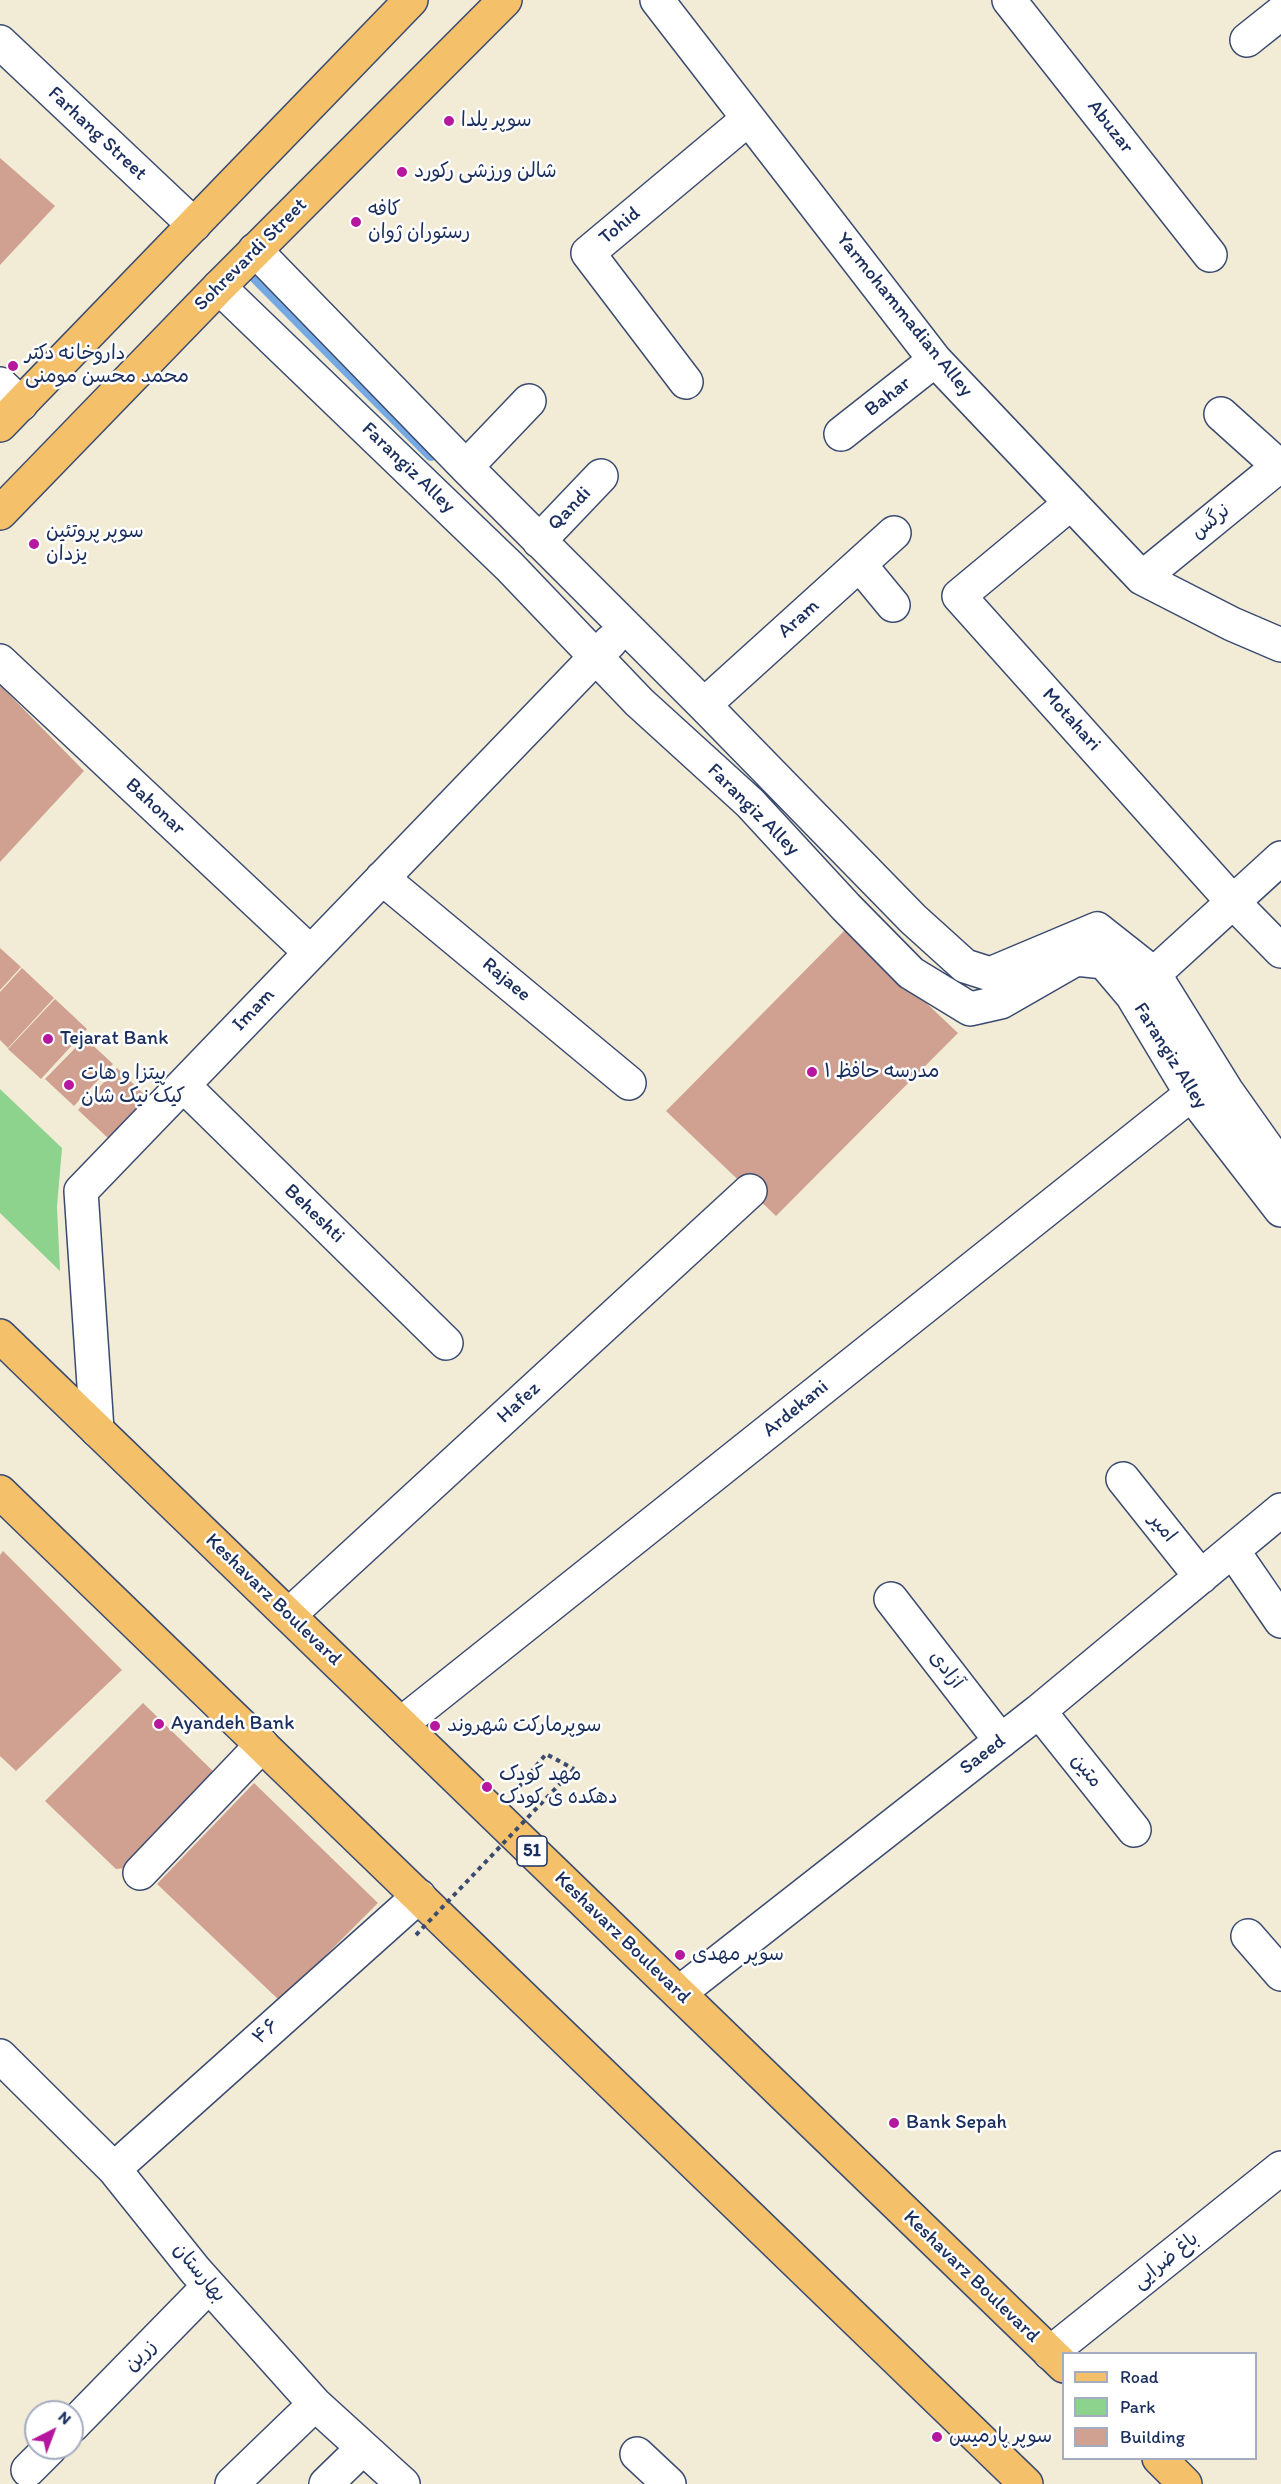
<!DOCTYPE html>
<html>
<head>
<meta charset="utf-8">
<style>
  body { margin:0 }
  #map { position:relative; width:1281px; height:2484px; overflow:hidden; background:#f2ecd7; font-family:Itim,sans-serif }
  canvas { display:block }
  .legend { position:absolute; left:1062px; top:2352px; width:195px; height:108px; box-sizing:border-box; background:#fff; border:2px solid #a4acbf; margin:0; padding:8px 10px; list-style:none; font-size:18px; color:#1b2f5e }
  .legend li { display:flex; align-items:center; gap:12px; height:30px }
  .legend b { width:30px; border:2px solid #a4acbf }
  .north { position:absolute; left:24px; top:2400px; width:60px; height:60px; box-sizing:border-box; background:#fff; border:2px solid #a4acbf; border-radius:50%; rotate:42deg; font-size:16px; font-weight:700; line-height:24px; text-align:center; color:#1b2f5e }
  .north::after { content:''; display:block; margin:auto; width:21px; height:27px; background:#b5179e; clip-path:polygon(50% 0,100% 100%,50% 72%,0 100%) }
</style>
</head>
<body>
<div id="map">
<canvas width="1281" height="2484"></canvas>
<ul class="legend">
<li><b style="height:8px;background:#f4c16a"></b>Road</li>
<li><b style="height:16px;background:#8dd38e"></b>Park</li>
<li><b style="height:16px;background:#d0a090"></b>Building</li>
</ul>
<div class="north">N</div>
</div>
<script>
const c = document.querySelector('canvas').getContext('2d');
c.lineJoin = 'round';
function fillPath(path, color) { c.fillStyle = color; c.fill(path, 'evenodd'); }
const toPath = rows => new Path2D(rows.map(r => 'M' + r).join(''));
function trace(path, color, width, dash) { c.strokeStyle = color; c.lineWidth = width; c.lineCap = dash ? 'butt' : 'round'; c.setLineDash(dash || []); c.stroke(path); }
function write(font, color, halo, rows, align = 'center') {
  c.font = font + ' Itim,"Playpen Sans Arabic",sans-serif'; c.lineWidth = 5; c.setLineDash([]); c.textBaseline = 'middle'; c.strokeStyle = halo; c.fillStyle = color; for (const [text, x, y, turn = 0] of rows) {
    c.save(); c.translate(x, y); c.rotate((+turn || 0) * Math.PI / 180); c.textAlign = isNaN(turn) ? turn : align; if (halo) c.strokeText(text, 0, 0); c.fillText(text, 0, 0); c.restore();
  }
}
const green = toPath([
  [0,1089,62,1148,57,1207,60,1271,0,1213]
]);
const stream = toPath([
  [248,270,431,455]
]);
const building = toPath([
  [0,158,55,206,0,265],
  [0,685,84,771,0,862],
  [847,928,958,1033,776,1216,666,1111],
  [0,948,21,967,0,990],
  [22,968,54,998,8,1048,0,1040,0,992],
  [55,999,87,1029,41,1079,8,1049],
  [85,1038,113,1064,74,1106,45,1079],
  [117,1068,149,1099,110,1140,78,1110],
  [3,1551,122,1670,16,1771,0,1756,0,1555],
  [143,1703,218,1776,126,1868,116,1869,45,1801],
  [254,1783,378,1903,280,2001,157,1884]
]);
const path = toPath([
  [519,1787,546,1754,574,1769]
]);
const minor = toPath([
  [657,0,935,360,1142,578,1232,624,1281,645],
  [1009,0,1210,255],
  [1247,40,1281,13],
  [0,42,194,225],
  [255,250,466,467,704,705,913,919,965,966,990,974,1097,929,1154,974,1226,1090,1281,1168],
  [219,287,510,567,639,702,750,803,846,907,911,973,970,1009,1001,1002,1076,959,1104,962,1132,995,1192,1095,1281,1210],
  [686,382,588,253,748,119],
  [0,384,21,404],
  [1221,414,1281,468],
  [841,434,935,360],
  [466,467,529,401],
  [1071,503,959,596,1232,901,1281,951],
  [539,541,601,476],
  [860,565,893,605],
  [1142,578,1279,466],
  [0,661,310,952],
  [704,705,894,533],
  [382,878,629,1083],
  [1154,974,1281,858],
  [183,1085,446,1343],
  [97,1430,81,1191,611,641],
  [1123,1479,1201,1577],
  [1233,1551,1281,1621],
  [891,1599,1001,1741],
  [289,1615,750,1191],
  [1039,1711,1134,1830],
  [401,1724,1209,1080],
  [140,1873,262,1745],
  [1248,1936,1281,1974],
  [679,1993,1039,1711,1281,1510],
  [0,2056,114,2169,195,2270,315,2404,403,2484],
  [114,2169,419,1896],
  [1050,2353,1281,2168],
  [72,2426,209,2286],
  [637,2454,669,2484],
  [28,2470,50,2448],
  [232,2484,315,2404],
  [326,2484,363,2448]
]);
const major = toPath([
  [0,425,411,0],
  [0,513,219,287,505,0],
  [0,1336,1064,2366],
  [0,1492,1026,2484],
  [1159,2458,1185,2484]
]);
const pathBridge = toPath([
  [416,1935,574,1769]
]);
const markers = [
  [449,121,6,"#b5179e"],
  [402,172,6,"#b5179e"],
  [356,222,6,"#b5179e"],
  [13,366,6,"#b5179e"],
  [34,544,6,"#b5179e"],
  [48,1039,6,"#b5179e"],
  [812,1072,6,"#b5179e"],
  [69,1085,6,"#b5179e"],
  [159,1724,6,"#b5179e"],
  [435,1726,6,"#b5179e"],
  [487,1787,6,"#b5179e"],
  [680,1955,6,"#b5179e"],
  [894,2123,6,"#b5179e"],
  [937,2437,6,"#b5179e"]
];
const shields = [
  [532,1851,30]
];
const shieldNames = [
  ["51",532,1851]
];
const poiNames = [
  ["سوپر یلدا",461,121],
  ["شالن ورزشی رکورد",414,172],
  ["کافه",368,210],
  ["رستوران ژوان",368,233],
  ["داروخانه دکتر",25,354],
  ["محمد محسن مومنی",25,377],
  ["سوپر پروتئین",46,532],
  ["یزدان",46,555],
  ["Tejarat Bank",60,1039],
  ["مدرسه حافظ ۱",824,1072],
  ["پیتزا و هات",81,1074],
  ["کیک نیک شان",81,1097],
  ["Ayandeh Bank",171,1724],
  ["سوپرمارکت شهروند",447,1726],
  ["مهد کودک",499,1775],
  ["دهکده ی کودک",499,1798],
  ["سوپر مهدی",692,1955],
  ["Bank Sepah",906,2123],
  ["سوپر پارمیس",949,2437]
];
const streetNames = [
  ["Abuzar",1110,127,52],
  ["Farhang Street",97,134,43],
  ["Tohid",620,226,-40],
  ["Sohrevardi Street",251,255,-45],
  ["Yarmohammadian Alley",904,315,51],
  ["Bahar",888,397,-38],
  ["Farangiz Alley",408,468,44],
  ["Qandi",570,509,-46],
  ["نرگس",1211,522,-39],
  ["Aram",799,619,-42],
  ["Motahari",1071,720,48],
  ["Bahonar",155,807,43],
  ["Farangiz Alley",753,810,45],
  ["Rajaee",506,980,40],
  ["Imam",254,1010,-46],
  ["Farangiz Alley",1170,1056,58],
  ["Beheshti",314,1214,44],
  ["Hafez",519,1403,-43],
  ["Ardekani",796,1409,-39],
  ["امیر",1162,1528,51],
  ["Keshavarz Boulevard",273,1600,44],
  ["آزادی",946,1670,52],
  ["Saeed",983,1755,-38],
  ["متین",1086,1771,51],
  ["Keshavarz Boulevard",622,1938,44],
  ["۴۶",266,2032,-42],
  ["باغ ضرایی",1166,2261,-39],
  ["بهارستان",199,2273,50],
  ["Keshavarz Boulevard",971,2277,44],
  ["زرین",141,2356,-45]
];
fillPath(green, '#8dd38e');
trace(stream, '#76a9e2', 12);
fillPath(building, '#d0a090');
trace(minor, '#3b4b70', 36);
trace(major, '#3b4b70', 36);
trace(path, '#3b4b70', 4, [4.5, 4.5]);
trace(minor, '#fff', 33);
trace(major, '#f4c16a', 33);
trace(pathBridge, '#3b4b70', 4, [4.5, 4.5]);
for (const [x, y, r, color] of markers) { const dot = new Path2D(); dot.arc(x, y, r, 0, 2 * Math.PI); c.fillStyle = color; c.fill(dot); trace(dot, '#fff', 2); }
for (const [x, y, w] of shields) { const box = new Path2D(); box.roundRect(x - w / 2, y - 15, w, 30, 4.5); c.fillStyle = '#fff'; c.fill(box); trace(box, '#1b2f5e', 1.5); }
write('bold 18px', '#1b2f5e', null, shieldNames);
write('20px', '#1b2f5e', '#fff', poiNames, 'left');
write('20px', '#1b2f5e', '#fff', streetNames);
</script>
</body>
</html>
